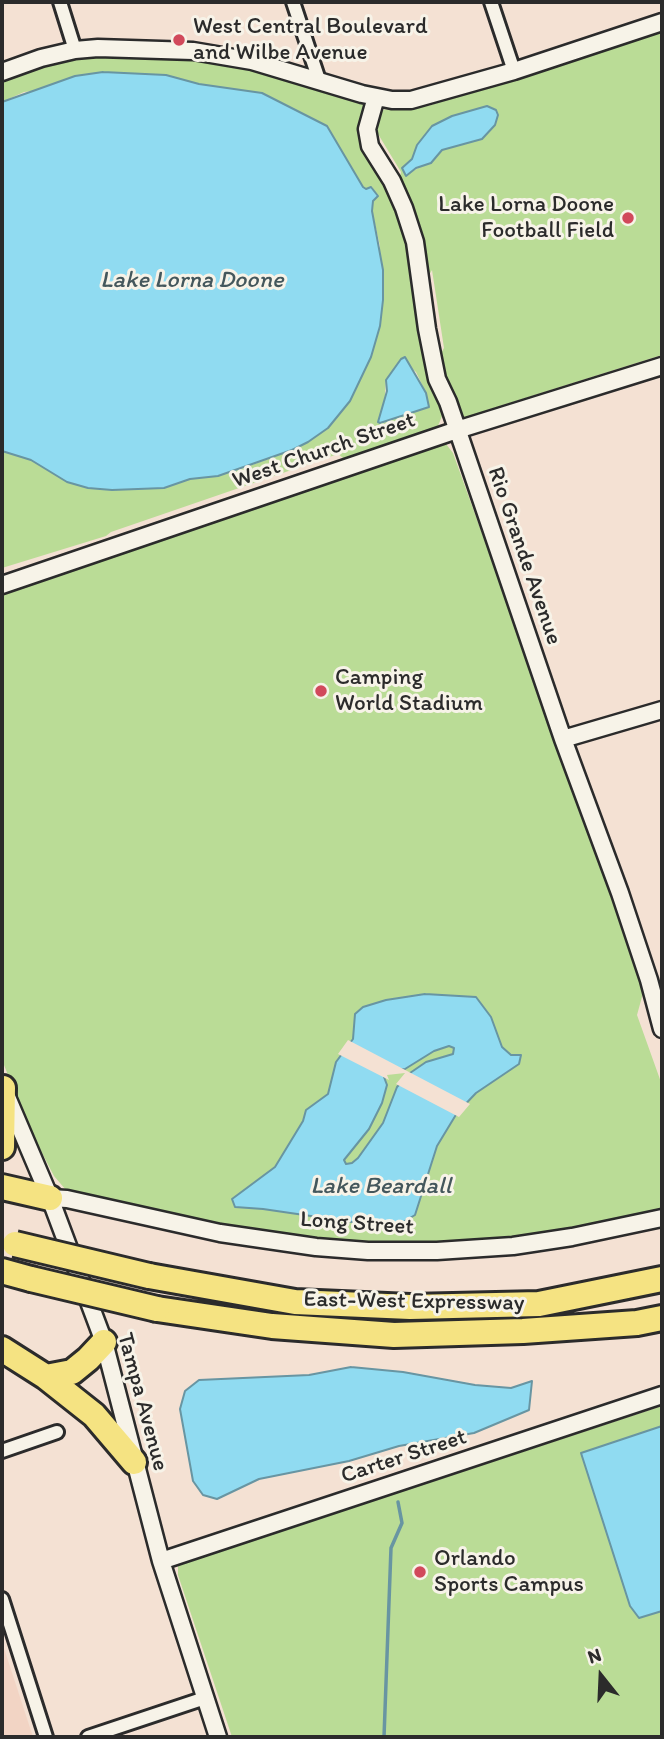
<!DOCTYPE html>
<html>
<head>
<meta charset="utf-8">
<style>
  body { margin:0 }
  #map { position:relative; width:664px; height:1739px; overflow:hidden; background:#f4e1d3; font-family:Itim,sans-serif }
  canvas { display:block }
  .frame { position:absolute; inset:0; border:4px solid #2b2b2b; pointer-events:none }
  .north { position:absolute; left:566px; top:1641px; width:70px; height:70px; -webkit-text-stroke:5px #f7f3e8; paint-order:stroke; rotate:342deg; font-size:19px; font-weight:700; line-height:28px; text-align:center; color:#2b2b2b }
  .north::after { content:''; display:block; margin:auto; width:24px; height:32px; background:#2b2b2b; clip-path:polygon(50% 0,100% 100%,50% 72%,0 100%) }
</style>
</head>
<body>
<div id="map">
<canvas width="664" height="1739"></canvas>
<div class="frame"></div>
<div class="north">N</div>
</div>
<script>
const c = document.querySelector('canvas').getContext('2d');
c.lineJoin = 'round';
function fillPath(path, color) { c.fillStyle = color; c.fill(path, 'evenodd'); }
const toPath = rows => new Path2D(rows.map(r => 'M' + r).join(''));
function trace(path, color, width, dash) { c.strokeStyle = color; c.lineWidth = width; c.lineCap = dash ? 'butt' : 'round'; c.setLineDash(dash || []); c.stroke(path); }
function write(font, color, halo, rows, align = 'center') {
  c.font = font + ' Itim,sans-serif'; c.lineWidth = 6; c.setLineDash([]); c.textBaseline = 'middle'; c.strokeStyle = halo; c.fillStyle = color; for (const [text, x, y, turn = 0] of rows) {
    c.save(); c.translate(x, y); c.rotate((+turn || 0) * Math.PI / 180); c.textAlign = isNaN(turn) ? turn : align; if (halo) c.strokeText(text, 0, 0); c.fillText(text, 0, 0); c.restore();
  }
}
const built = toPath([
  [2,1642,33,1737,2,1737]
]);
const green = toPath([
  [662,31,662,355,487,410,484,415,468,419,460,416,437,360,444,348,432,270,426,280,398,185,401,172,375,129,380,110,428,106],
  [487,106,463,144,442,150,436,158,406,175,402,168,412,159,417,145,432,126,452,116],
  [107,56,218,61,280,76,367,105,386,182,408,237,442,416,438,426,347,461,338,454,111,532,106,536,2,568,2,451,31,460,67,482,88,488,112,490,164,488,190,479,218,476,244,468,292,450,328,428,380,246,372,211,373,201,377,195,372,187,366,189,363,187,199,84,166,75,24,92,2,102,2,81,6,78,45,65,74,59],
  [401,359,416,372,426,393,429,407,383,423,386,380],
  [446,444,453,453,645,986,637,1015,662,1085,662,1210,569,1231,513,1238,385,1245,339,1242,253,1232,66,1190,54,1176,29,1128,2,1060,2,590],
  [662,1406,662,1737,232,1737,178,1575,178,1565]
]);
const water = toPath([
  [103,72,166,75,199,84,262,93,327,126,363,187,366,189,371,187,378,196,373,201,372,211,383,270,383,300,380,326,371,357,350,401,328,428,308,442,292,450,218,476,190,479,164,488,112,490,88,488,67,482,31,460,2,451,2,102,75,76,103,72],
  [487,106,496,110,498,115,495,125,482,139,442,150,431,163,416,168,406,176,402,168,412,159,417,145,432,126,452,116,487,106],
  [405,357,426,393,429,407,380,423,378,422,387,391,386,380,401,359,405,357],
  [425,994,476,997,491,1017,502,1047,511,1055,521,1055,519,1064,476,1093,457,1113,437,1146,415,1215,393,1228,263,1209,235,1207,232,1199,275,1167,303,1121,306,1110,328,1094,336,1062,353,1039,355,1014,363,1007,386,1000,425,994],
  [449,1046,454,1048,453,1054,426,1062,410,1073,397,1087,383,1123,358,1158,352,1163,346,1164,344,1160,369,1129,382,1103,387,1085,384,1077,387,1071,405,1069,434,1051,449,1046],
  [351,1367,403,1372,475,1385,511,1388,532,1381,529,1410,474,1433,399,1446,349,1461,259,1479,217,1499,203,1495,193,1481,180,1409,185,1391,199,1380,309,1375,351,1367],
  [662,1426,662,1611,639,1618,630,1606,581,1453,662,1426]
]);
const pier = toPath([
  [348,1040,470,1104,459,1117,396,1084,405,1073,387,1075,389,1080,338,1054]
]);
const stream = toPath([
  [384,1737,391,1548,402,1523,398,1502]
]);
const minor = toPath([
  [60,2,75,50],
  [293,2,319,80],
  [491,2,514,71],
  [2,1451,57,1432],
  [2,1599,46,1737],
  [88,1737,205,1698]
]);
const tertiary = toPath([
  [2,72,41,58,75,50,98,48,193,51,252,61,362,94,392,100,411,100,514,71,662,22],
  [376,97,367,129,370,146,392,181,404,208,415,242,427,329,437,379,448,402,563,739,620,893,649,980,662,1029],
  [2,585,457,430,662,366],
  [563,739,662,710],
  [7,1097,50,1198,104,1342,161,1561,218,1737],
  [50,1198,67,1199,220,1233,316,1247,368,1251,437,1251,513,1246,572,1237,662,1218],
  [161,1561,662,1395]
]);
const motorway = toPath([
  [2,1147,3,1088],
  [2,1187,50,1198],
  [2,1271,31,1279],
  [149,1276,295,1302,410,1307,539,1304,662,1279],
  [157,1309,272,1326,394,1335,523,1331,637,1323,662,1318],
  [2,1349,46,1377,94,1415,134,1462],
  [46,1377,72,1372,88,1359,104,1342]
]);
const motorwayBridge = toPath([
  [15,1244,149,1276],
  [31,1279,157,1309]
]);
const markers = [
  [179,40,7,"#d1495b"],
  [628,218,7,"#d1495b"],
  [321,691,7,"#d1495b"],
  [420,1572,7,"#d1495b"]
];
const poiNames = [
  ["West Central Boulevard",193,27],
  ["and Wilbe Avenue",193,53],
  ["Lake Lorna Doone",614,205,"right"],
  ["Football Field",614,231,"right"],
  ["Camping",335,678],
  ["World Stadium",335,704],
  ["Orlando",434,1559],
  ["Sports Campus",434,1585]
];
const streetNames = [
  ["West Church Street",324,451,-19],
  ["Rio Grande Avenue",524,556,71],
  ["Long Street",357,1224,4],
  ["East-West Expressway",414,1302,1],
  ["Tampa Avenue",142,1402,75],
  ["Carter Street",404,1457,-18]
];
const waterNames = [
  ["Lake Lorna Doone",192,281],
  ["Lake Beardall",381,1187]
];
fillPath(built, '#f2d4c4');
fillPath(green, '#badc96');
fillPath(water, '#90dbf1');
trace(water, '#6895a2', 2);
fillPath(pier, '#f4e1d3');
trace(stream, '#6895a2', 3.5);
trace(minor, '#2b2b2b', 18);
trace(tertiary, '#2b2b2b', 21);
trace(motorway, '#2b2b2b', 30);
trace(minor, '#f7f3e8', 12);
trace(tertiary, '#f7f3e8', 16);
trace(motorway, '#f5e382', 24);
trace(motorwayBridge, '#2b2b2b', 30, []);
trace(motorwayBridge, '#f5e382', 24);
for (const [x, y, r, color] of markers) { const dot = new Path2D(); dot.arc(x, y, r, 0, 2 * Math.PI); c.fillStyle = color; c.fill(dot); trace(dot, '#f7f3e8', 2.5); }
write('23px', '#2b2b2b', '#f7f3e8', poiNames, 'left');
write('23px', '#2b2b2b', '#f7f3e8', streetNames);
write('italic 24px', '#44575c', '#f7f3e8', waterNames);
</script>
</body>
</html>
